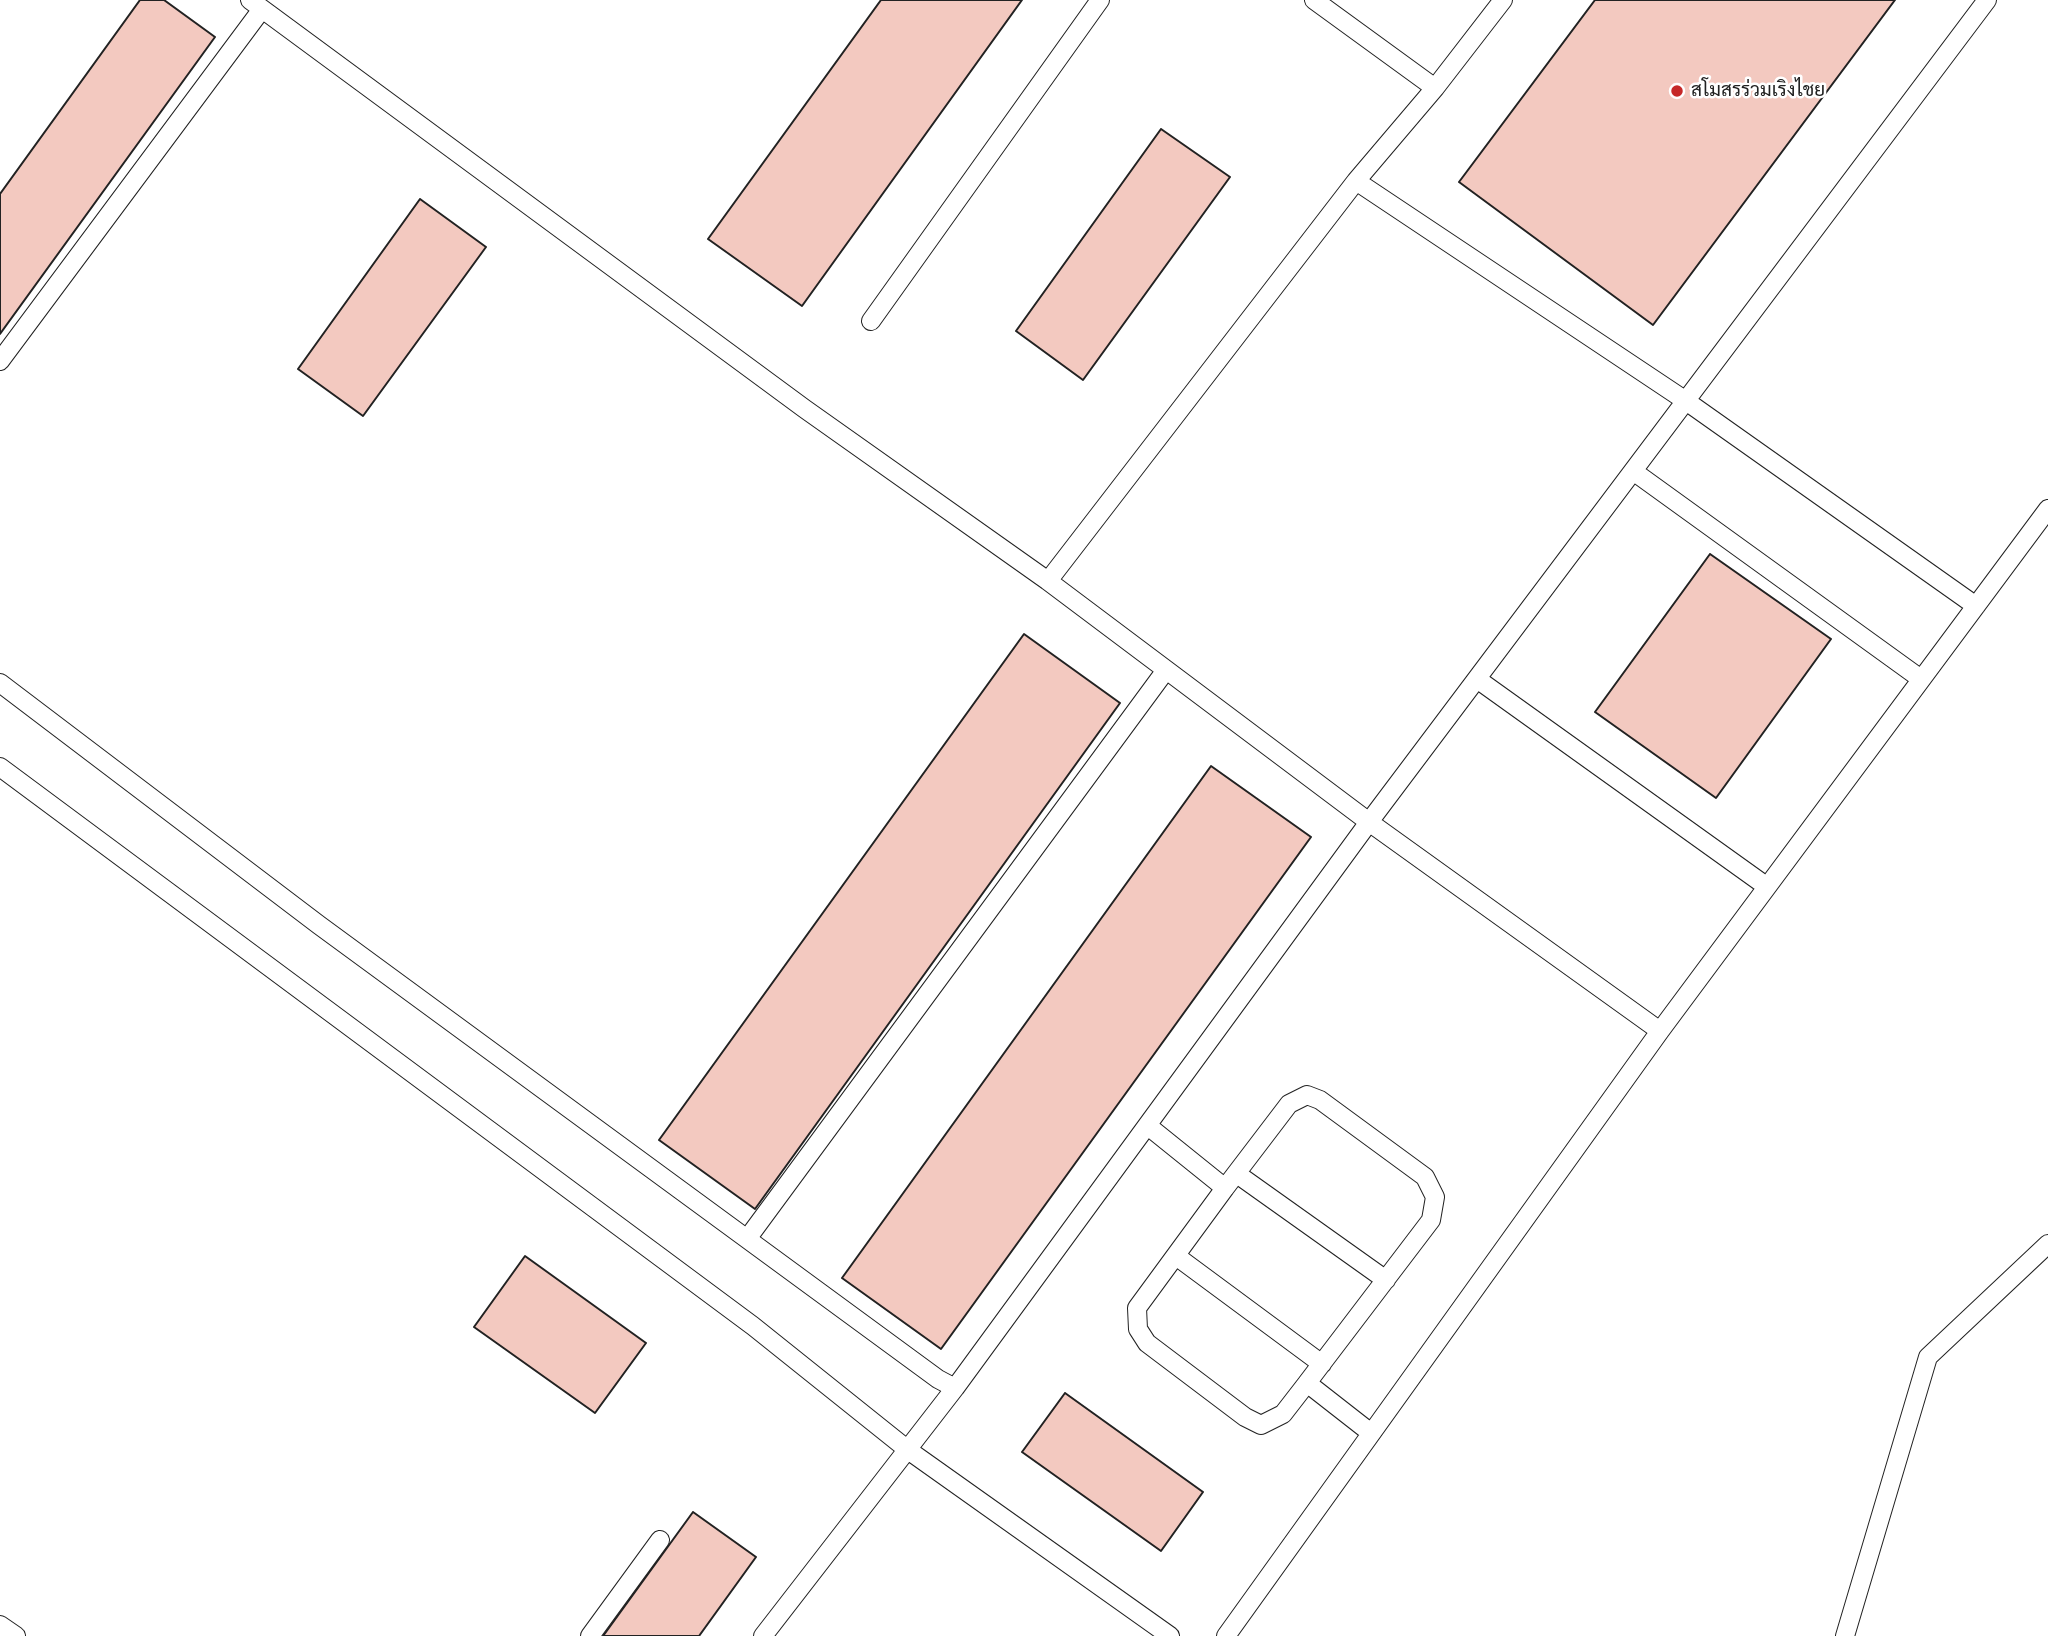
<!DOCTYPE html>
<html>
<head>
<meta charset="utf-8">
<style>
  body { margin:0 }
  canvas { display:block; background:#fff }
</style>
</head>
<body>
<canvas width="2048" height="1636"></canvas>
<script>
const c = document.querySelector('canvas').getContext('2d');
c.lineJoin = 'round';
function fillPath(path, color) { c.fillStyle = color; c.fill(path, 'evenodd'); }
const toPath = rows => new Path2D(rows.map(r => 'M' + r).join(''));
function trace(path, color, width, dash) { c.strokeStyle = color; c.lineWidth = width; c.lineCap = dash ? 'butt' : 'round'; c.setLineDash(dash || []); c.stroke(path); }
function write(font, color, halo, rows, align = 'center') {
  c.font = font + ' "Archivo Narrow",Sarabun,sans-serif'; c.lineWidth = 5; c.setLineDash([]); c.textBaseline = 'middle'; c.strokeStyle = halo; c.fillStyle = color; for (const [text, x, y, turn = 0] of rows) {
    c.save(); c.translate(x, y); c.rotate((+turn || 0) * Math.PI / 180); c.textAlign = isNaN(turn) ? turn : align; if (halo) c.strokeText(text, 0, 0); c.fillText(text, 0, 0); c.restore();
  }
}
const building = toPath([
  [140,0,164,0,215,37,0,334,0,194,140,0],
  [881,0,1022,0,802,306,708,239,881,0],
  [1595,0,1895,0,1653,325,1459,182,1595,0],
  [1161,129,1230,177,1083,380,1016,331,1161,129],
  [420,199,486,247,363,416,298,369,420,199],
  [1710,554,1831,639,1716,798,1595,712,1710,554],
  [1024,634,1120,703,755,1209,659,1140,1024,634],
  [1211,766,1311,837,941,1349,842,1278,1211,766],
  [525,1256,646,1343,595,1413,474,1327,525,1256],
  [1065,1393,1203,1492,1161,1551,1022,1452,1065,1393],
  [693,1512,756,1557,699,1636,603,1636,693,1512]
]);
const service = toPath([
  [250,0,805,409,1048,581,1369,822,1660,1031],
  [1314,0,1435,88],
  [1356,181,1686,401,1976,606],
  [871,321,1100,0],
  [0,361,262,9],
  [1633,471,1921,679],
  [1048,581,1356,181,1435,88,1503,0],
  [1477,679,1766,886],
  [0,683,319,925,938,1379,955,1388],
  [0,767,753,1326,908,1450,1170,1636],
  [1148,1126,1225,1188,1289,1104,1307,1095,1320,1100,1425,1177,1435,1197,1431,1220,1307,1383],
  [1237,1174,1386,1280],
  [1225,1188,1137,1308,1138,1329,1147,1343,1245,1417,1261,1425,1283,1414,1307,1383,1371,1433],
  [747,1239,1166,670],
  [1176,1256,1322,1364],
  [0,1625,16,1636],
  [590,1636,660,1540],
  [763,1636,955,1388,1369,822,1987,0],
  [1226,1636,1660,1031,2048,509],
  [1845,1636,1928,1357,2048,1244]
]);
const markers = [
  [1677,91,7,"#c62828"]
];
const poiNames = [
  ["สโมสรร่วมเริงไชย",1691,91]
];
fillPath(building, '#f3c9c0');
trace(building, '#222', 2);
trace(service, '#222', 20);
trace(service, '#fff', 18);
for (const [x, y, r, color] of markers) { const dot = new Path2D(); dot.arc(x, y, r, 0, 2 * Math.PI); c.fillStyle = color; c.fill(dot); trace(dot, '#fff', 2.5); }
write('19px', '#222', '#fff', poiNames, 'left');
</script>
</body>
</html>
